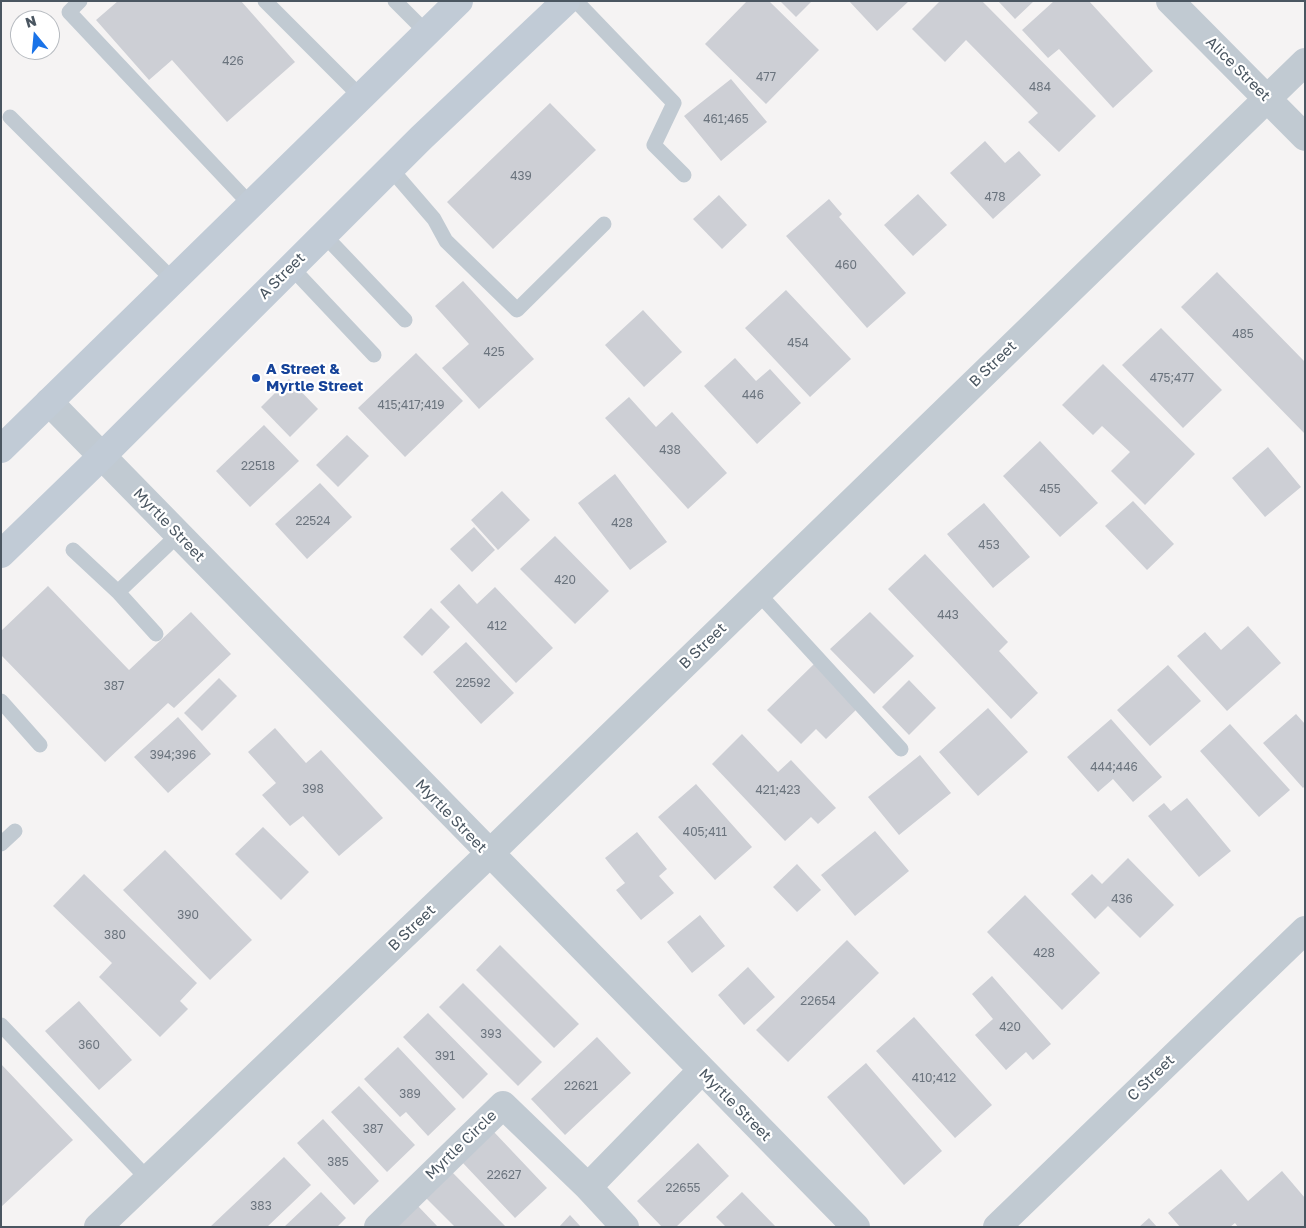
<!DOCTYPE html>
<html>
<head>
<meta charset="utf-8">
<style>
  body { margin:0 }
  #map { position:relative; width:1306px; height:1228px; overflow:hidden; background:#f5f3f3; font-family:"Golos Text",sans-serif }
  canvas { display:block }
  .frame { position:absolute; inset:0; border:2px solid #4a5661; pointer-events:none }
  .north { position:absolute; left:10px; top:10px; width:50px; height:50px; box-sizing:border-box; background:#fff; border:1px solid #b7bbc0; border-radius:50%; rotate:343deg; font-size:14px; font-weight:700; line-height:20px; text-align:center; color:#4a5661 }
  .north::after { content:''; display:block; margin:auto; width:18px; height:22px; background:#1a73e8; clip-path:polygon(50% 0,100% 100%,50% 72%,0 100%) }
</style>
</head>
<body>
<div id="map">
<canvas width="1306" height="1228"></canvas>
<div class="frame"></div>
<div class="north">N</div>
</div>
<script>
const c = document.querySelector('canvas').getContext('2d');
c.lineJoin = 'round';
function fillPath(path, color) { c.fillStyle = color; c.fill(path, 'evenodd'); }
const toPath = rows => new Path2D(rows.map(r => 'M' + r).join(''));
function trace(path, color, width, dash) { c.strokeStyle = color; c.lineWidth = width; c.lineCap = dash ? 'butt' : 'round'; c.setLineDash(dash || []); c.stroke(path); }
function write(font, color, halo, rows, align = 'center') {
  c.font = font + ' "Golos Text",sans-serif'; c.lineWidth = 4.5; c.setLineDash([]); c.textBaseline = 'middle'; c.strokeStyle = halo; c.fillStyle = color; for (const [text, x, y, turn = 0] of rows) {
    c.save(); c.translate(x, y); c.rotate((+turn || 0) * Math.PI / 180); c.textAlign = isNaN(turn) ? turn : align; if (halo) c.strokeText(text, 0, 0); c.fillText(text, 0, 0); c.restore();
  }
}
const building = toPath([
  [118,1,241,1,295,62,227,122,172,60,149,80,96,20],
  [747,1,769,1,819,50,766,104,705,44],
  [780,1,812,1,796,17],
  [849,1,909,1,877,31],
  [940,1,982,1,1096,116,1059,152,1028,122,1038,113,966,40,945,62,912,29],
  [998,1,1034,1,1015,19],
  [1054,1,1089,1,1153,71,1113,108,1059,49,1048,58,1022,30],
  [731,79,767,122,721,161,684,116],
  [550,103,596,150,493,249,447,202],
  [985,141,1005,163,1019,151,1041,175,993,219,950,173],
  [918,194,947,225,913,256,884,225],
  [719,195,747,225,722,249,693,219],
  [829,199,842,214,839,217,906,293,867,328,786,236],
  [1217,272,1305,362,1305,434,1181,307],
  [463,281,534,359,479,409,442,368,469,344,435,306],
  [786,290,851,359,810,397,745,328],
  [643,310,682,352,644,387,605,345],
  [1161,328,1222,390,1183,428,1122,365],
  [416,353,463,401,405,457,358,408],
  [735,358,756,381,770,369,801,403,757,444,704,386],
  [1103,364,1195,454,1145,505,1111,471,1130,452,1102,426,1093,435,1062,405],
  [289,379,318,409,290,437,261,407],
  [629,397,656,427,672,412,727,473,688,509,605,418],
  [264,425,299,461,250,507,216,471],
  [347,435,369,456,338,487,316,465],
  [1040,441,1098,503,1060,537,1003,476],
  [1268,447,1301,487,1265,517,1232,478],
  [615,474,667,542,630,570,578,503],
  [320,483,352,517,307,559,275,524],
  [502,491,530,520,498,550,471,520],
  [1133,501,1174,544,1147,570,1105,526],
  [984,503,1030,557,993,588,947,534],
  [474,527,495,550,472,572,450,549],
  [555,536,609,591,575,624,520,569],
  [925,554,1008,642,999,651,1038,693,1011,719,888,589],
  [459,584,477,604,495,587,553,648,516,683,440,602],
  [48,586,129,670,191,612,231,654,174,708,168,703,105,762,1,655,1,631],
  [431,608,450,627,422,656,403,637],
  [870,612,914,656,874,694,830,649],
  [1248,626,1281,663,1227,711,1177,656,1205,632,1221,650],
  [466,642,514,693,481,724,433,672],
  [814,664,858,708,826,739,816,729,801,744,767,710],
  [1168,665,1201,701,1150,746,1117,710],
  [219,678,237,696,202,731,184,713],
  [909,680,936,708,909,735,882,707],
  [988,708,1028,752,978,796,939,752],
  [1296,714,1305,724,1305,786,1303,788,1263,743],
  [178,717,211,754,168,793,134,757],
  [1111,719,1162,777,1133,802,1113,779,1098,792,1067,757],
  [1230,724,1290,790,1259,817,1200,751],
  [275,728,306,763,321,750,383,818,339,856,303,816,290,826,262,795,276,783,248,752],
  [742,734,778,772,791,760,836,808,818,824,811,817,785,841,712,764],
  [920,755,951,793,899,835,868,797],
  [696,784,752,847,715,880,658,817],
  [1187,798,1231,851,1199,877,1148,816,1164,803,1171,811],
  [263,827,309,872,281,900,235,854],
  [875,831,909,871,855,916,821,875],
  [637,832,667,869,659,876,674,893,641,920,616,890,625,883,605,858],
  [165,850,252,940,210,980,123,890],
  [1128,858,1174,905,1140,938,1108,906,1095,919,1071,894,1092,874,1102,884],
  [797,864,821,890,797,912,773,887],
  [84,874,197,983,180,1001,188,1009,160,1037,99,977,112,963,53,906],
  [1025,895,1100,973,1062,1010,987,932],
  [700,915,725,946,692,973,667,942],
  [847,940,879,973,788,1062,756,1030],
  [500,945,579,1024,554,1048,476,970],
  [748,967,775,997,744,1025,718,995],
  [992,976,1051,1044,1033,1060,1026,1052,1006,1070,975,1035,993,1019,972,994],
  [463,983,542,1062,518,1086,439,1007],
  [79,1001,132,1060,99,1090,45,1031],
  [428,1013,488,1074,463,1099,403,1037],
  [914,1017,992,1105,955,1138,876,1051],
  [597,1037,631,1073,565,1135,531,1099],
  [398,1047,456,1109,428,1136,406,1112,400,1117,364,1079],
  [866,1063,942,1151,904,1185,827,1097],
  [1,1064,73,1140,1,1207],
  [359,1086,415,1145,387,1172,331,1112],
  [323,1119,379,1181,354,1205,297,1143],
  [494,1132,547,1188,515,1218,462,1162],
  [698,1143,729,1176,676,1227,662,1227,637,1201],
  [284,1157,311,1185,267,1227,210,1227],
  [1221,1169,1248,1201,1282,1171,1305,1198,1305,1227,1238,1227,1235,1223,1230,1227,1180,1227,1168,1213],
  [452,1172,506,1227,455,1227,426,1198],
  [321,1192,346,1218,337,1227,284,1227],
  [742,1192,776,1227,726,1227,716,1217],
  [417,1205,438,1227,394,1227],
  [570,1215,581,1227,559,1227],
  [1149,1218,1157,1227,1139,1227]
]);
const service = toPath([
  [80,1,69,12,250,204],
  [265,1,360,96],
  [395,1,426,32],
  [576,1,674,103,654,145,684,175],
  [10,117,173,280],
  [390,168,434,219,446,241,517,310,604,224],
  [324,235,405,320],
  [291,267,374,355],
  [73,550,118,592,178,535],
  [118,592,156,634],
  [758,593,901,749],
  [1,701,40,745],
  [1,844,15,831],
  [1,1025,148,1179]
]);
const minor = toPath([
  [1170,1,1305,137],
  [49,402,856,1227],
  [588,1187,702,1070],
  [98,1227,489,854,1305,62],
  [378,1227,503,1105,588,1187,625,1227],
  [997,1227,1305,930]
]);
const secondary = toPath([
  [1,449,459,1],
  [1,554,102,456,421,138,566,1]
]);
const markers = [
  [256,378,5,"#1a4fb4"]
];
const numberNames = [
  ["426",233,61],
  ["477",766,77],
  ["484",1040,87],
  ["461;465",726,119],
  ["439",521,176],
  ["478",995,197],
  ["460",846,265],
  ["485",1243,334],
  ["454",798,343],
  ["425",494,352],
  ["475;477",1172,378],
  ["446",753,395],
  ["415;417;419",411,405],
  ["438",670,450],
  ["22518",258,466],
  ["455",1050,489],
  ["22524",313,521],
  ["428",622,523],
  ["453",989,545],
  ["420",565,580],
  ["443",948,615],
  ["412",497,626],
  ["22592",473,683],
  ["387",114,686],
  ["394;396",173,755],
  ["444;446",1114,767],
  ["398",313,789],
  ["421;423",778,790],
  ["405;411",705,832],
  ["436",1122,899],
  ["390",188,915],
  ["380",115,935],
  ["428",1044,953],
  ["22654",818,1001],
  ["420",1010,1027],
  ["393",491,1034],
  ["360",89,1045],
  ["391",445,1056],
  ["410;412",934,1078],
  ["22621",581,1086],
  ["389",410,1094],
  ["387",373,1129],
  ["385",338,1162],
  ["22627",504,1175],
  ["22655",683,1188],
  ["383",261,1206]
];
const streetNames = [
  ["Alice Street",1238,69,45],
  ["A Street",282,276,-45],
  ["B Street",993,364,-44],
  ["Myrtle Street",169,525,46],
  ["B Street",703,646,-44],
  ["Myrtle Street",451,816,46],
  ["B Street",412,928,-44],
  ["C Street",1151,1078,-44],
  ["Myrtle Street",735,1105,45],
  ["Myrtle Circle",461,1145,-44]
];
const transitNames = [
  ["A Street &",266,369],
  ["Myrtle Street",266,386]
];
fillPath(building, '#cdcfd5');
trace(service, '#c1cad2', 15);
trace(minor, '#c1cad2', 28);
trace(secondary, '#c1cbd6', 28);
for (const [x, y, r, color] of markers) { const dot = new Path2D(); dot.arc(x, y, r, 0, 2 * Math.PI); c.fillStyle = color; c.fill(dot); trace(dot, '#fff', 2); }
write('12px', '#6b747e', null, numberNames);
write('15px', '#4a5661', '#fff', streetNames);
write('bold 15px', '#164399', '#fff', transitNames, 'left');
</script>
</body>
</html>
